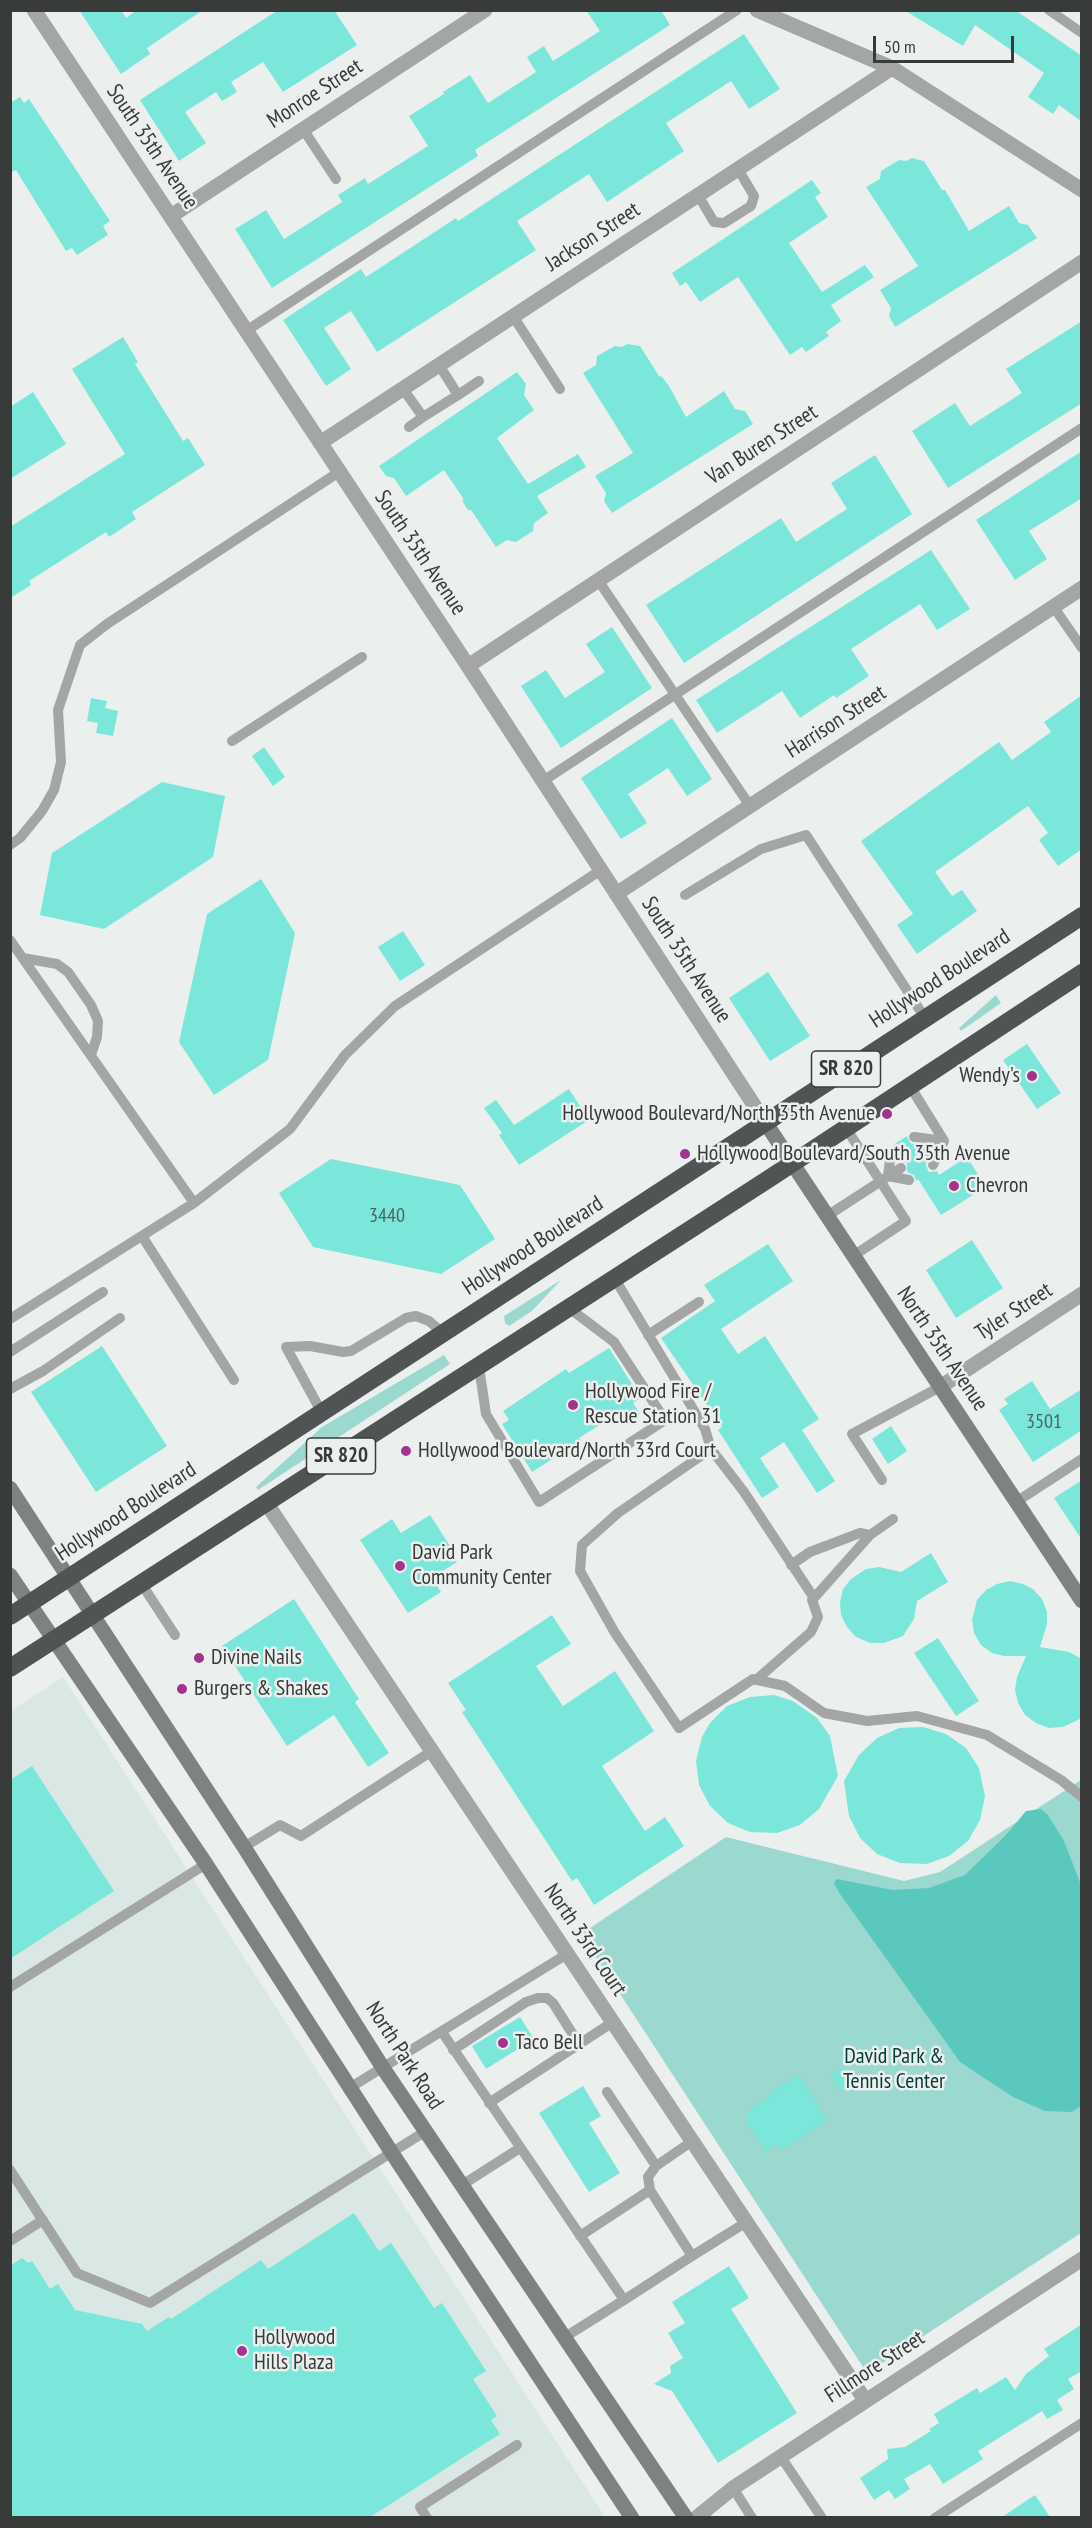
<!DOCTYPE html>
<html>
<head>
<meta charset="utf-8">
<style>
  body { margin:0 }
  #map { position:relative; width:1092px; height:2528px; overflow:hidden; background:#ebf0ef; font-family:"PT Sans Narrow",sans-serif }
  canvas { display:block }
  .frame { position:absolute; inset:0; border:12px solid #393b3b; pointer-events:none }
  .scale { position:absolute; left:873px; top:36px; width:141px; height:27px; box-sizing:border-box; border:3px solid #393b3b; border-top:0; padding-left:8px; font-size:18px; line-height:21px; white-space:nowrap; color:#393b3b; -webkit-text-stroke:4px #ebf0ef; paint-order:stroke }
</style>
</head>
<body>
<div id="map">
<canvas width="1092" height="2528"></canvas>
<div class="frame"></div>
<div class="scale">50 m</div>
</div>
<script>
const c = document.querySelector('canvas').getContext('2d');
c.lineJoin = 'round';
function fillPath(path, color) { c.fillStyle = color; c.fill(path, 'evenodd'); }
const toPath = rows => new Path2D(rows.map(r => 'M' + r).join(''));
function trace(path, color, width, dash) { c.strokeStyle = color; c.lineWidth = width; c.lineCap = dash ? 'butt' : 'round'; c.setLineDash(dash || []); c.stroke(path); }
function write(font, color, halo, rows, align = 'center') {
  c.font = font + ' "PT Sans Narrow",sans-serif'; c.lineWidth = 5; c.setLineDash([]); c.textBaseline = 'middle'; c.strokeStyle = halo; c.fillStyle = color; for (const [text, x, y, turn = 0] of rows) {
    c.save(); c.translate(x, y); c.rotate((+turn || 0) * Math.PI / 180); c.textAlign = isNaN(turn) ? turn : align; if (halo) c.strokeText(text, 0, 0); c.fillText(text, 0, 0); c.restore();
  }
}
const built = toPath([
  [63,1677,605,2517,11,2518,11,1711]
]);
const green = toPath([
  [996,995,1001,1003,961,1031,959,1028],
  [561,1280,532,1311,509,1326,505,1323,504,1316],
  [444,1355,450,1364,258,1490,256,1487,322,1427],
  [1081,1780,1081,2233,867,2373,581,1934,726,1837,904,1881,940,1872]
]);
const water = toPath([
  [1041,1809,1048,1815,1064,1841,1081,1885,1082,2105,1072,2112,1045,2111,1013,2097,960,2062,840,1894,834,1883,837,1879,893,1890,929,1888,965,1875,1006,1835,1026,1811]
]);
const building = toPath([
  [79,10,121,10,126,18,137,10,203,10,147,48,150,54,121,74],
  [278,10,334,10,357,45,283,92,263,62,231,82,237,92,222,101,216,92,185,112,206,143,179,161,140,100],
  [586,10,661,10,670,25,475,150,478,156,272,288,235,229,266,210,284,239,342,202,338,195,365,178,368,184,428,146,409,116,444,94,443,92,470,75,488,103,536,72,527,57,544,46,553,61,600,31],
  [904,10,1015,10,1082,56,1082,122,1059,105,1053,114,1028,97,1044,73,975,25,963,46],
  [744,34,780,89,749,109,731,81,666,123,684,151,607,202,589,174,517,221,536,250,377,352,351,311,324,328,351,369,326,386,283,320,361,269,366,277,456,218,458,221],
  [20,97,24,103,29,99,110,221,103,226,108,235,77,255,72,248,66,251,16,170,10,173,10,103],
  [912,158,924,161,942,190,945,190,969,231,1009,206,1019,223,1028,225,1037,238,895,327,889,316,891,308,880,290,918,266,866,187,880,179,881,171,899,160,906,161],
  [812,180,821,193,815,197,828,217,789,243,822,292,865,265,874,277,831,305,841,321,826,332,829,336,806,352,802,347,790,355,738,277,700,302,686,282,680,286,672,273],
  [1082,321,1082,403,948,488,912,431,955,403,970,426,1022,393,1006,369],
  [123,337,138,362,135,364,183,441,188,438,205,465,132,512,136,519,109,537,106,532,29,581,31,585,10,598,10,527,125,454,72,369],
  [627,344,640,346,659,376,662,377,669,386,686,417,724,391,735,409,745,411,753,424,612,513,604,501,606,493,595,476,633,453,583,373,596,365,597,356,615,346,622,347],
  [517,372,526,384,524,395,534,410,497,438,528,484,578,454,586,467,537,496,548,513,534,523,533,531,516,542,507,540,496,547,471,510,468,510,463,502,463,498,444,470,406,496,394,478,386,476,379,466],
  [33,392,66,444,10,479,10,407],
  [1082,451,1082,498,1029,531,1047,559,1015,580,976,520],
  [875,455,912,514,684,663,646,605,781,518,796,542,847,509,831,483],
  [931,550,970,609,937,630,920,604,851,649,869,676,836,698,834,695,800,718,782,691,717,733,696,700],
  [612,627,652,688,561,748,521,686,546,670,565,698,605,672,586,644],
  [1082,695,1082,849,1058,866,1039,840,1048,833,1028,806,935,872,952,896,962,890,977,911,917,954,897,925,913,914,861,841,999,742,1012,760,1051,732,1044,722],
  [91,698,107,701,105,708,118,711,113,736,96,733,98,723,87,721],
  [672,718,712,779,687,796,668,768,628,794,647,823,621,839,581,778],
  [264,747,285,777,273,786,252,756],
  [162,782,225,796,213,857,104,929,40,915,52,853],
  [261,879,295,933,268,1060,214,1095,179,1042,207,914],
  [403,931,425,965,400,981,378,947],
  [768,972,810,1036,770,1061,729,998],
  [1027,1044,1061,1093,1037,1109,1003,1060],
  [569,1089,589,1120,519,1165,499,1135,502,1133,484,1108,496,1100,514,1125],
  [907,1136,910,1143,920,1146,917,1150,917,1156,921,1160,927,1160,926,1166,929,1172,937,1171,939,1175,967,1157,986,1187,941,1215,918,1179,916,1181,914,1175,907,1172,907,1163,897,1161,898,1150,893,1145],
  [331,1159,460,1185,495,1239,441,1274,313,1247,279,1193],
  [972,1240,1003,1288,956,1318,926,1270],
  [768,1244,793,1281,721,1329,738,1354,765,1336,819,1419,802,1430,835,1481,817,1493,784,1442,760,1458,779,1487,762,1498,718,1430,722,1427,661,1338,715,1301,704,1285],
  [102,1346,167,1446,96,1492,31,1392],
  [609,1348,641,1398,633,1403,640,1414,625,1424,618,1413,579,1438,581,1441,532,1472,502,1424,509,1420,503,1411,566,1369,569,1373],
  [1032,1381,1050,1409,1082,1389,1082,1430,1033,1462,999,1410,1008,1404,1004,1399],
  [891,1426,907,1451,888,1464,872,1439],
  [1082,1480,1082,1540,1054,1498],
  [430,1515,452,1549,449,1551,457,1562,432,1578,441,1592,408,1613,360,1540,392,1519,401,1533],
  [931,1553,948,1582,917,1601,914,1619,903,1636,884,1643,870,1643,856,1637,847,1627,841,1615,840,1602,843,1589,851,1579,866,1569,879,1567,901,1572],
  [1010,1581,1023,1584,1033,1589,1042,1599,1047,1612,1047,1624,1040,1647,1069,1652,1082,1659,1082,1718,1063,1727,1049,1728,1036,1723,1025,1715,1018,1703,1015,1690,1017,1677,1026,1656,1004,1656,992,1653,981,1645,974,1633,972,1620,977,1600,986,1590,997,1584],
  [294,1599,359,1699,355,1702,389,1753,368,1767,334,1715,287,1746,222,1646],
  [552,1615,571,1644,536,1666,563,1706,615,1671,654,1731,602,1766,645,1831,665,1817,684,1846,594,1905,577,1878,572,1881,462,1712,466,1710,448,1683],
  [938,1638,979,1701,956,1716,914,1653],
  [774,1695,793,1701,817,1718,830,1736,838,1776,819,1809,800,1825,777,1833,750,1832,728,1823,710,1806,699,1785,696,1761,702,1737,710,1723,727,1706,750,1697],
  [923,1727,946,1734,966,1748,979,1768,985,1796,980,1820,968,1841,949,1856,927,1864,900,1863,877,1854,860,1838,849,1816,844,1781,859,1755,877,1738,899,1728],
  [32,1766,114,1891,10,1959,10,1780],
  [520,2017,534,2039,486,2069,472,2046],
  [844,2067,853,2081,840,2090,831,2076],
  [799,2075,827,2120,783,2150,776,2144,765,2151,747,2122,747,2113,752,2107,771,2096,771,2092],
  [583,2086,601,2116,589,2123,620,2173,589,2192,539,2113],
  [354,2213,379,2251,391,2243,434,2308,442,2303,486,2371,473,2379,497,2416,491,2420,500,2434,370,2517,10,2517,10,2266,22,2258,28,2263,32,2261,50,2289,58,2284,75,2310,142,2324,147,2331,169,2317,171,2319,261,2260,268,2269],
  [729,2266,749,2298,731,2309,797,2413,718,2463,672,2391,654,2384,671,2373,670,2366,683,2358,668,2333,685,2323,672,2302],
  [1082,2324,1082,2371,1068,2379,1074,2389,1057,2400,1063,2410,1047,2419,1042,2411,978,2451,983,2459,943,2484,930,2464,904,2479,910,2489,895,2499,889,2490,874,2500,860,2478,888,2459,887,2449,905,2447,931,2431,929,2429,939,2423,934,2414,977,2388,980,2393,1006,2377,1015,2390,1026,2374,1049,2356,1044,2349],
  [1035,2495,1050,2517,1002,2517]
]);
const lane = toPath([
  [1049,10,1082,33],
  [303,129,336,179],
  [698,195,714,222,724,223,751,206,754,196,738,169],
  [513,316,560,389],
  [246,331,737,10],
  [403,389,423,417,458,395,439,365],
  [458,395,479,381],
  [409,427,423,417],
  [598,580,750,806],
  [1053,606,1082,648],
  [232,741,362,657],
  [543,781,1082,428],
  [10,845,20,838,42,811,54,790,61,762,58,710,80,645,107,624,339,472],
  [685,895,761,849,806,835,925,1018],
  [10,940,194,1203],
  [23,958,57,964,68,972,91,1005,98,1021,97,1037,91,1055],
  [910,1086,944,1141,924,1153],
  [846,1128,906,1221,853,1256],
  [914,1137,944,1141,933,1165],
  [891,1152,888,1176,909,1180],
  [827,1216,901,1168],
  [142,1236,234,1380],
  [615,1279,705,1429,711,1449,618,1513,582,1545,580,1571,615,1633,679,1728,753,1679,785,1686,824,1713,867,1721,917,1716,987,1735,1061,1780,1082,1797],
  [10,1319,194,1203,290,1129,345,1055,395,1006,601,870],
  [648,1335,699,1302],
  [10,1352,103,1292],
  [479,1367,486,1414,539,1502,665,1420,614,1342,569,1308],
  [10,1389,43,1371,120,1318],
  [322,1413,286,1347,310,1346,343,1352,351,1351,406,1318,416,1316,429,1321,443,1333],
  [711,1449,744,1492,814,1598,812,1600,818,1617,811,1632,756,1680],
  [882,1480,852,1434,940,1387],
  [1016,1502,1082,1459],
  [791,1565,810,1552,860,1533,870,1535],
  [141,1583,175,1635],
  [814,1598,870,1535,893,1519],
  [244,1847,280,1825,301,1836,432,1751],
  [10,1987,206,1864],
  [442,2032,624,2300,692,2256,650,2190,648,2177,656,2166,691,2142],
  [453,2050,526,2002,538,1998,547,1998,553,2003,579,2044],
  [351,2087,567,1954],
  [607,2092,656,2166],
  [489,2103,613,2022],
  [10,2170,77,2273,150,2303,426,2131],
  [462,2185,520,2148],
  [580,2236,650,2190],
  [10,2241,43,2220],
  [692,2256,745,2223],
  [565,2337,624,2300],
  [781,2457,822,2518],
  [733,2488,752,2518],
  [427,2518,420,2507,517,2445],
  [935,2518,1082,2423]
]);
const street = toPath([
  [34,10,468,666,765,1122],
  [757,10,892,68,1082,190],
  [171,216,485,10],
  [320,443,892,68],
  [468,666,1082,262],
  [616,894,1082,588],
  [940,1387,1082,1294],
  [267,1504,865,2400],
  [696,2518,733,2488,1082,2259]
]);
const secondary = toPath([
  [765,1122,1082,1601],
  [10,1488,244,1847,383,2068,686,2518],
  [10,1575,206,1864,392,2153,632,2518]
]);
const highway = toPath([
  [10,1616,1082,916],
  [10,1668,767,1180,1082,973]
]);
const markers = [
  [1032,1076,6,"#a3338f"],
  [887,1114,6,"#a3338f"],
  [685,1154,6,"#a3338f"],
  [954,1186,6,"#a3338f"],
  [573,1405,6,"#a3338f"],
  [406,1451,6,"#a3338f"],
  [400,1566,6,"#a3338f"],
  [199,1658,6,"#a3338f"],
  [182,1689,6,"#a3338f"],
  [503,2043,6,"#a3338f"],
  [242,2351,6,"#a3338f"]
];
const numberNames = [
  ["3440",387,1216],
  ["3501",1044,1422]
];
const shields = [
  [846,1069,69],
  [341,1456,69]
];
const shieldNames = [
  ["SR 820",846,1069],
  ["SR 820",341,1456]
];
const streetNames = [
  ["Monroe Street",315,94,-33],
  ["South 35th Avenue",152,147,56],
  ["Jackson Street",593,237,-33],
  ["Van Buren Street",762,445,-33],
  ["South 35th Avenue",420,553,56],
  ["Harrison Street",836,722,-33],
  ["South 35th Avenue",686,960,57],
  ["Hollywood Boulevard",940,979,-33],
  ["Hollywood Boulevard",533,1246,-33],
  ["Tyler Street",1014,1312,-33],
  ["North 35th Avenue",942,1349,56],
  ["Hollywood Boulevard",126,1512,-33],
  ["North 33rd Court",585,1940,56],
  ["North Park Road",404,2056,57],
  ["Fillmore Street",875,2367,-33]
];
const poiNames = [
  ["Wendy's",1020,1076,"right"],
  ["Hollywood Boulevard/North 35th Avenue",875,1114,"right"],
  ["Hollywood Boulevard/South 35th Avenue",697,1154],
  ["Chevron",966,1186],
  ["Hollywood Fire /",585,1392],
  ["Rescue Station 31",585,1417],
  ["Hollywood Boulevard/North 33rd Court",418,1451],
  ["David Park",412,1553],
  ["Community Center",412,1578],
  ["Divine Nails",211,1658],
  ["Burgers & Shakes",194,1689],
  ["Taco Bell",515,2043],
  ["Hollywood",254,2338],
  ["Hills Plaza",254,2363]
];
const parkNames = [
  ["David Park &",894,2057],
  ["Tennis Center",894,2082]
];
fillPath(built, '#d9e7e5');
fillPath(green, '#9bd8d0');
fillPath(water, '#5ac8bc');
fillPath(building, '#7ae7da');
trace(lane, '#a3a6a5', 10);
trace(street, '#a3a6a5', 15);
trace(secondary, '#7f8282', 15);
trace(highway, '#505454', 18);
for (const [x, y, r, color] of markers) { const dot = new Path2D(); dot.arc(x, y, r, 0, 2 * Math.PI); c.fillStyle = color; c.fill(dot); trace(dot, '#ebf0ef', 2); }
write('20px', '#496663', null, numberNames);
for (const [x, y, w] of shields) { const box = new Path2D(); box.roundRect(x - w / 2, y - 18, w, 36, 4.5); c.fillStyle = '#ebf0ef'; c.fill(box); trace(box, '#393b3b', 1.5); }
write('bold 21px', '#393b3b', null, shieldNames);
write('22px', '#393b3b', '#ebf0ef', streetNames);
write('22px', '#393b3b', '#ebf0ef', poiNames, 'left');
write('22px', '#053b36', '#ebf0ef', parkNames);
</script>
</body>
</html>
